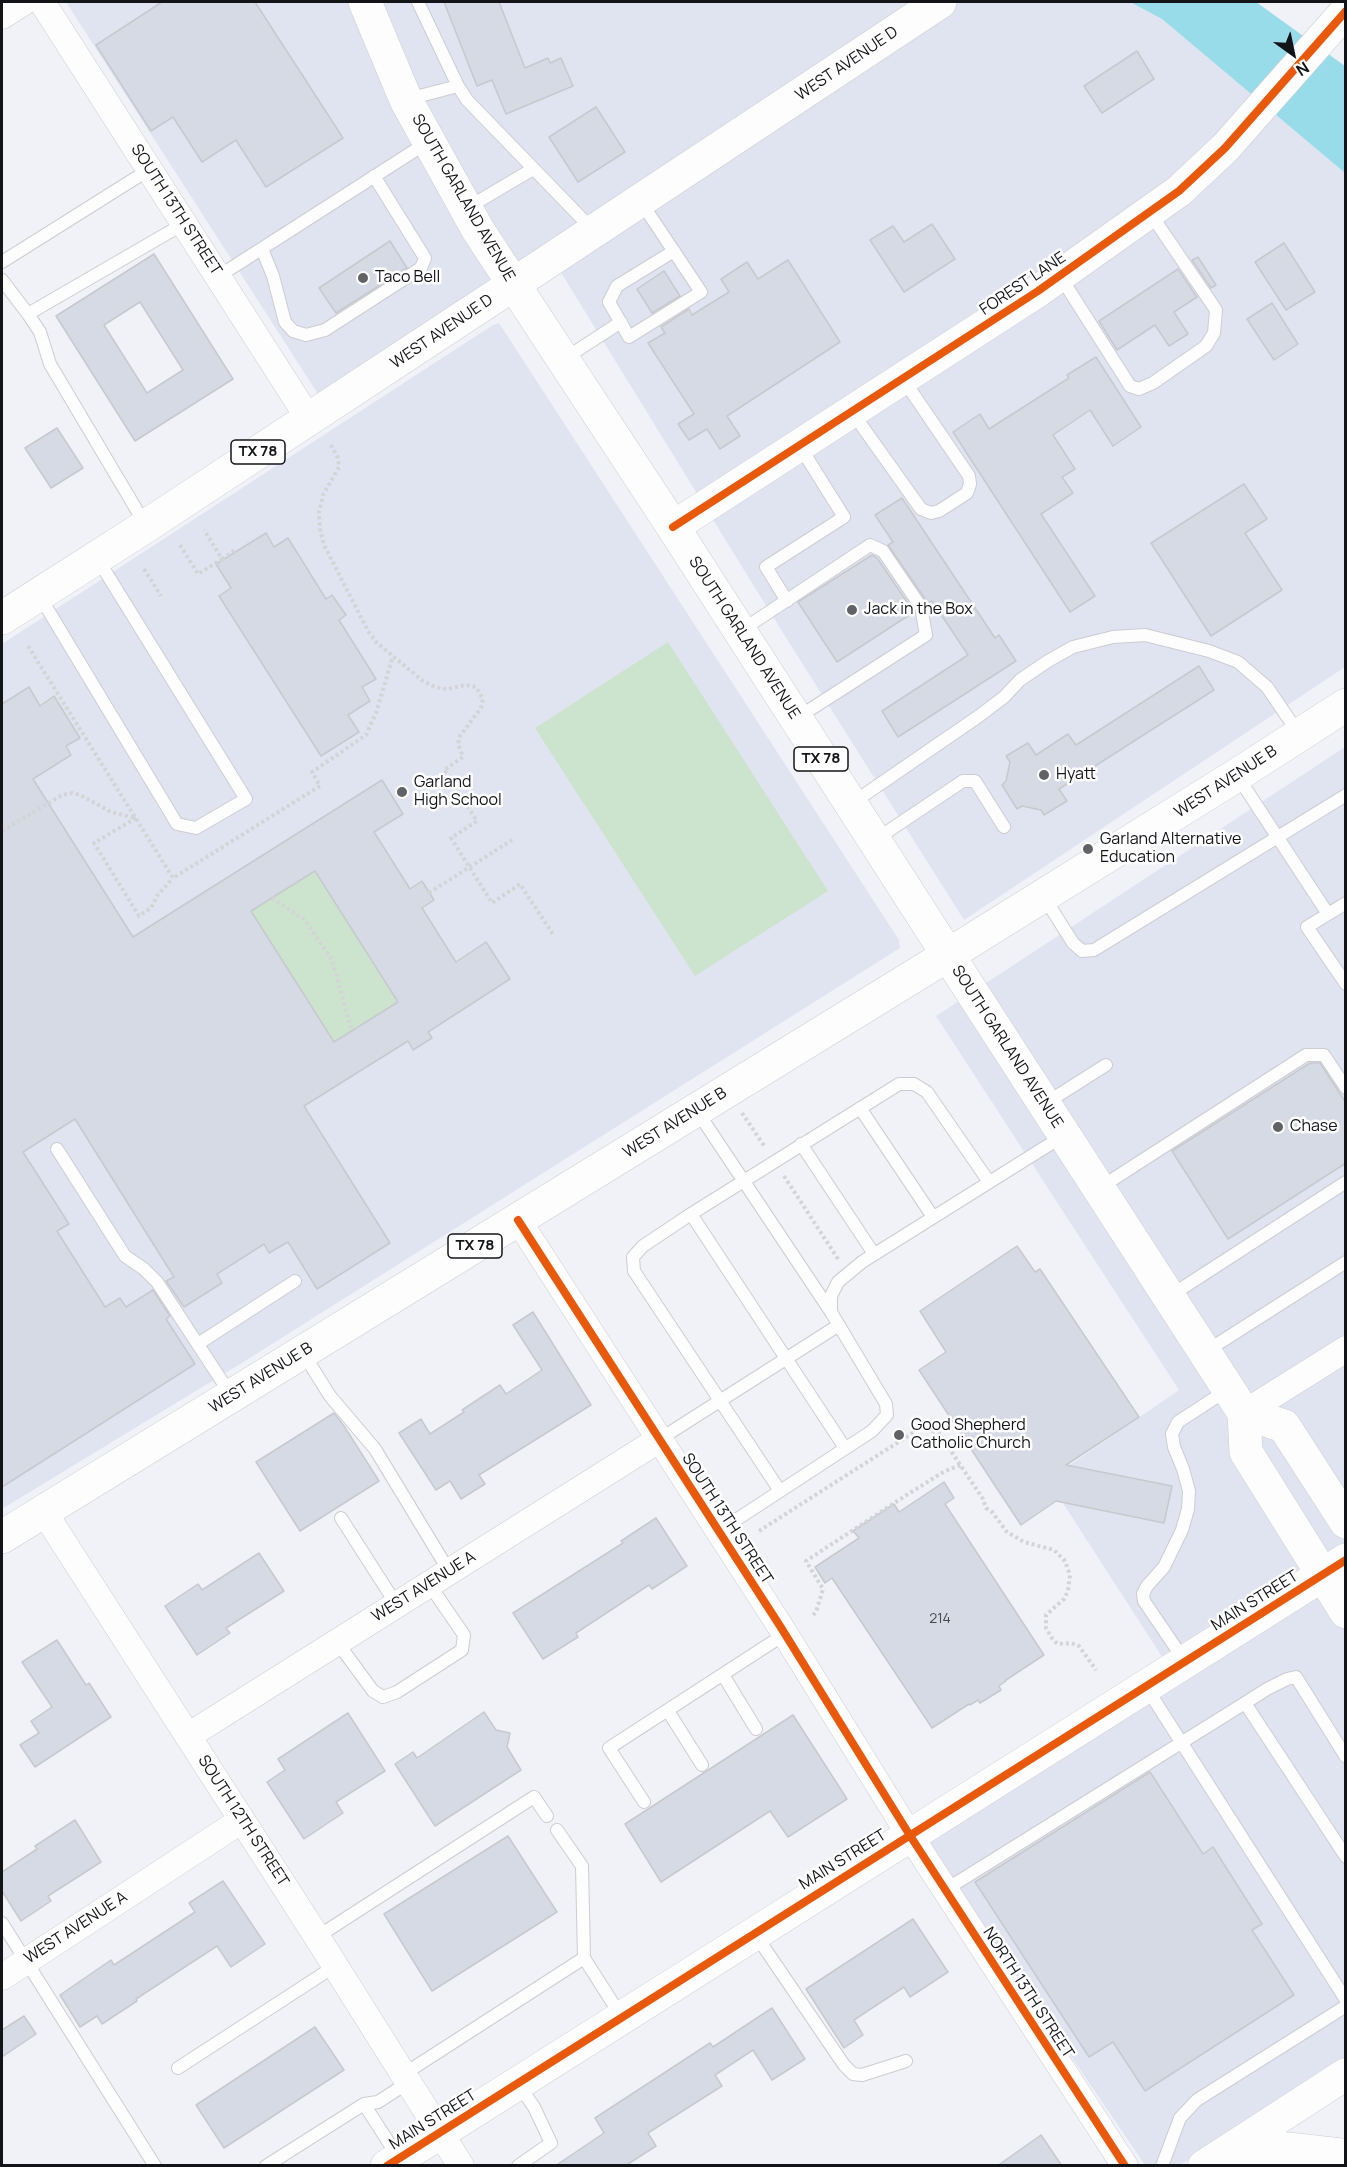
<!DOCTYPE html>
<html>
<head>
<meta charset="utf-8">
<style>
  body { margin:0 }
  #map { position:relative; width:1347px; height:2167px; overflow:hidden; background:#f0f2f8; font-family:Manrope,sans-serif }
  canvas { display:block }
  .frame { position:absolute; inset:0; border:3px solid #131418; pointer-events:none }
  .north { position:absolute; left:1263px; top:24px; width:60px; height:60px; -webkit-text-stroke:4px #fefefe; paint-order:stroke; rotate:147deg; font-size:16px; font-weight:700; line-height:24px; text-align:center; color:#131418 }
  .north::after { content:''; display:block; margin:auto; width:21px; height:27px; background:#131418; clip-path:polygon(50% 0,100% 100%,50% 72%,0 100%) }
</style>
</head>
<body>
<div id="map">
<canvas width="1347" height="2167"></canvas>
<div class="frame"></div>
<div class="north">N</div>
</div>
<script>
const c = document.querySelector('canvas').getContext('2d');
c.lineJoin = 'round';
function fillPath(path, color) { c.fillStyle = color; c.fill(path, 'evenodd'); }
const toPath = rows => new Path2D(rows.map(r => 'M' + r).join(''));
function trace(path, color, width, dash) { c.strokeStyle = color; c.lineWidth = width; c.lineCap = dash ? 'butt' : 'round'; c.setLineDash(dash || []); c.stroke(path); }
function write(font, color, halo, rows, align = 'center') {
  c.font = font + ' Manrope,sans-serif'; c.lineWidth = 5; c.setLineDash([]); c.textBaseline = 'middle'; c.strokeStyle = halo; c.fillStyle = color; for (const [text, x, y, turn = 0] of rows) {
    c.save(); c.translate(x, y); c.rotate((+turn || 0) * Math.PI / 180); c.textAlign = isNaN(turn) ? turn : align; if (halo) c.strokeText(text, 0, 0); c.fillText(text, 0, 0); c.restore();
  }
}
const built = toPath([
  [66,2,1130,2,1162,19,1345,173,1345,667,964,920,773,617,544,245,318,394],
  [499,323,899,940,900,948,245,1361,2,1509,2,644,493,325],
  [1345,747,1345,2064,1180,2165,1145,2165,927,1845,1179,1683,1048,1480,1179,1390,936,1016]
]);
const green = toPath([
  [668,642,828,891,695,976,535,728],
  [315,871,398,1002,334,1042,251,911]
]);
const water = toPath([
  [1130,2,1256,2,1345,66,1345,173,1162,19]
]);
const building = toPath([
  [162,2,255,2,343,138,266,187,236,140,202,162,173,117,151,131,96,45,162,2],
  [444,2,499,2,525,68,548,58,550,63,561,58,573,86,506,114,492,80,477,86,444,2],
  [1137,51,1154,79,1102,113,1084,86,1137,51],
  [596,107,625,152,578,182,549,137,596,107],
  [932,224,955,259,904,292,870,240,893,226,904,242,932,224],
  [390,241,407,268,336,313,319,288,390,241],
  [1284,243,1315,292,1286,310,1255,262,1284,243],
  [154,254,233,379,135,441,56,316,154,254],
  [140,302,183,370,147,393,104,325,140,302],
  [1198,257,1216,285,1211,288,1192,260,1198,257],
  [788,260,840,342,727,416,740,436,720,449,707,429,689,440,678,424,694,414,648,343,665,333,661,327,689,309,692,315,729,292,721,279,747,262,758,279,788,260],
  [1178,269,1197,297,1174,312,1188,334,1169,346,1155,325,1117,350,1099,321,1178,269],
  [664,271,680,296,652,313,637,289,664,271],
  [1272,303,1298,344,1274,360,1247,319,1272,303],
  [1096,357,1141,427,1113,446,1090,410,1053,435,1075,469,1062,477,1073,493,1041,514,1095,596,1070,612,953,432,980,414,989,429,1069,378,1067,375,1096,357],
  [57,428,83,468,51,488,25,448,57,428],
  [1244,484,1267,519,1245,533,1282,590,1211,636,1151,543,1244,484],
  [902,498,995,638,999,635,1016,661,898,737,882,711,968,655,932,601,928,603,888,545,893,542,875,515,902,498],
  [266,533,274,547,288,538,326,599,332,595,346,615,339,620,376,679,362,687,370,701,348,715,359,732,321,756,219,596,231,588,216,564,266,533],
  [872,555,877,558,914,612,837,662,798,602,872,555],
  [1199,666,1214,690,1059,789,1067,801,1044,815,1041,810,1022,806,1017,809,1002,785,1006,781,1010,762,1006,756,1028,743,1036,755,1068,734,1076,745,1199,666],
  [29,687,40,706,54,696,80,738,66,746,71,755,33,779,133,937,382,780,403,814,374,832,410,889,422,881,434,900,422,908,456,962,486,942,510,979,428,1032,432,1038,413,1050,408,1041,304,1106,390,1243,317,1289,288,1242,269,1253,264,1244,217,1274,222,1283,184,1307,166,1281,174,1277,75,1119,23,1152,69,1224,57,1231,105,1307,120,1298,126,1307,153,1290,170,1316,166,1319,195,1364,2,1487,2,704,29,687],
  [315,871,398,1002,334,1042,251,911,315,871],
  [1310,1063,1320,1063,1346,1103,1346,1163,1228,1239,1172,1151,1310,1063],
  [1017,1246,1035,1272,1040,1269,1139,1417,1066,1465,1172,1486,1164,1523,1056,1501,1021,1525,919,1370,946,1352,920,1311,1017,1246],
  [533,1312,591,1405,479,1475,485,1484,461,1499,450,1481,436,1490,399,1433,421,1419,430,1434,464,1412,462,1410,500,1385,506,1394,542,1370,513,1325,533,1312],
  [334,1413,344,1426,379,1481,300,1531,256,1462,334,1413],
  [944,1482,954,1498,945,1504,1044,1655,1006,1680,1006,1681,999,1686,1001,1690,980,1703,978,1700,970,1705,969,1704,932,1728,832,1578,825,1583,815,1567,859,1538,853,1531,894,1504,899,1512,944,1482],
  [656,1518,687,1566,652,1589,649,1585,576,1633,578,1637,543,1659,513,1613,623,1543,621,1541,656,1518],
  [259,1553,284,1591,226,1628,230,1633,197,1655,165,1606,198,1584,202,1590,259,1553],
  [57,1640,86,1685,89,1683,111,1717,35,1767,20,1745,39,1733,31,1721,52,1707,22,1662,57,1640],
  [484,1712,496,1730,510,1733,507,1747,521,1770,435,1826,395,1764,413,1752,417,1758,484,1712],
  [348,1713,385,1771,336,1802,343,1813,304,1839,267,1782,285,1770,278,1759,348,1713],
  [793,1715,847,1799,788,1837,770,1811,661,1882,625,1824,793,1715],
  [1150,1772,1203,1854,1213,1847,1262,1924,1252,1930,1294,1995,1145,2091,1113,2042,1089,2057,975,1882,1150,1772],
  [75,1820,101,1862,48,1896,51,1901,21,1921,2,1891,2,1872,37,1849,35,1846,75,1820],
  [508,1836,557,1912,432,1991,384,1914,508,1836],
  [223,1881,265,1944,231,1967,217,1946,136,1999,137,2001,102,2024,97,2016,80,2027,60,1995,111,1960,114,1965,195,1912,189,1903,223,1881],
  [913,1919,948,1972,910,1997,904,1987,854,2020,863,2035,844,2048,806,1989,913,1919],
  [772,2008,805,2059,772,2080,753,2050,715,2075,722,2086,648,2133,656,2146,625,2166,555,2166,604,2133,595,2118,710,2043,713,2047,772,2008],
  [24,2016,36,2034,2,2057,2,2030,24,2016],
  [315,2027,344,2070,224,2148,196,2105,315,2027],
  [1041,2135,1062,2166,997,2166,1041,2135]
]);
const path = toPath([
  [331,445,338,458,339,467,323,495,319,513,320,529,324,545,368,631,377,643,423,681,435,687,447,689,466,685,476,687,483,699,481,708,460,736,458,744,463,757,444,770,477,821,451,838,492,903,520,884,554,936],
  [180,545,198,574,222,559,204,530],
  [222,559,235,550,236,552],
  [144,569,161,596],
  [28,646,173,878,320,786,312,772,366,735,376,713,393,656],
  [136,818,94,843,139,916,151,908,157,896,173,878],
  [2,831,62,795,72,793,80,795,111,812,135,818],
  [429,893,512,840],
  [272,898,305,920,332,960,352,1031],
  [742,1113,765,1147],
  [784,1176,838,1259],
  [759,1531,922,1427,939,1433,983,1499,986,1508,992,1512,1007,1532,1024,1542,1054,1550,1065,1561,1070,1575,1068,1591,1064,1599,1046,1615,1046,1628,1053,1640,1058,1644,1071,1643,1079,1646,1096,1670],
  [813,1615,816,1612,823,1589,806,1561,905,1496,945,1471,961,1465]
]);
const service = toPath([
  [418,2,458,86],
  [408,99,458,86,467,100,593,230],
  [641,202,701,292,629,337,609,302,617,286,674,251],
  [467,208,533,169],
  [262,249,273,276,285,322,293,331,306,335,325,330,421,268,425,258,374,176],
  [2,262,150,169],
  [219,276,428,142],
  [1060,276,1130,386,1139,389,1153,383,1206,346,1214,333,1216,310,1150,213],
  [2,280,28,314],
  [564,359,621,322],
  [852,412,921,509,931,513,939,511,967,493,970,484,969,476,903,379],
  [145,524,50,364,40,332,28,314,185,223],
  [39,595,177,824,196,828,246,799,97,558],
  [787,601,766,567,844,517,799,445],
  [742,630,870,545,883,551,921,607,926,635,797,718],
  [1238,777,1328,914],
  [851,804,979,716,1004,697,1020,680,1048,661,1073,647,1113,637,1145,635,1209,651,1238,662,1267,687,1299,734],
  [875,840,963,781,975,781,1004,827],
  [1044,897,1073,943,1082,951,1094,950,1346,795],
  [1346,903,1307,927,1346,984],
  [1046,1103,1106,1065],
  [860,1108,933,1217],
  [697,1111,831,1312],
  [801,1144,874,1254],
  [57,1149,125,1256,144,1269,157,1282,231,1395],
  [1101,1187,1306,1055,1324,1055,1346,1088],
  [691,1214,845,1448],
  [1170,1296,1346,1182],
  [198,1344,295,1281],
  [1205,1352,1346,1262],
  [303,1353,330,1396,375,1449,449,1571],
  [660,1439,839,1325],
  [780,1491,634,1271,633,1257,643,1246,691,1214,899,1084,914,1084,927,1092,989,1182],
  [341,1518,396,1604],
  [719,1531,872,1431,887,1415,886,1404,831,1312,831,1296,838,1282,862,1262,1063,1136],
  [337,1642,373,1691,383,1697,397,1692,462,1650,464,1635,429,1584],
  [1184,1660,1144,1601,1143,1594,1147,1586,1164,1567,1182,1530,1188,1509,1189,1491,1183,1469,1174,1447,1172,1434,1178,1422,1227,1390],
  [723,1675,756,1729],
  [1146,1687,1346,2000],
  [668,1711,702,1765],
  [1346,1757,1296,1677,1287,1679,1267,1689,1245,1703,1346,1857],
  [644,1802,609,1748,785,1634],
  [557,1830,582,1866,584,1958],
  [945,1890,1245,1703],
  [2,1923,155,2166],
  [755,1934,844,2065,853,2074,862,2075,906,2061],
  [317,1937,534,1797,547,1816],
  [178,2068,335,1966],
  [404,2074,584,1958,621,2016],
  [364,2104,378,2102,409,2082],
  [266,2166,364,2104,398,2157],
  [518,2166,551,2143,534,2107,518,2084],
  [1162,2166,1180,2118,1197,2100,1346,2006]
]);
const minor = toPath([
  [42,2,309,419],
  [2,16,24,2],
  [518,1220,780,1626,909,1834,1125,2166],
  [1244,1413,1346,1349],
  [44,1512,317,1937,461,2166],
  [188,1736,660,1439],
  [2,1977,242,1820]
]);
const tertiary = toPath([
  [673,527,1038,291,1179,191,1225,148,1346,11],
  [1204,2166,1346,2074],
  [1228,2166,1250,2156,1284,2148,1346,2155]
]);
const secondary = toPath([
  [514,284,940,2],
  [1346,705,1237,775,948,955,1244,1413,1246,1452,1346,1612],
  [1244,1413,1284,1426,1346,1522],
  [387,2166,1346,1560]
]);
const primary = toPath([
  [2,618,146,526,514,284],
  [2,1537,948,955,673,527,478,230,406,100,365,2]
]);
const cycleway = toPath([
  [673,527,1038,291,1179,191,1225,148,1346,11],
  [518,1220,780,1626,909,1834,1125,2166],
  [387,2166,1346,1560]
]);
const markers = [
  [363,278,6,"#606266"],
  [852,610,6,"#606266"],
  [1044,775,6,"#606266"],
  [402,792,6,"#606266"],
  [1088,849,6,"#606266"],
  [1278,1127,6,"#606266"],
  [899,1435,6,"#606266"]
];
const numberNames = [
  ["214",940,1619]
];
const shields = [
  [258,452,54],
  [821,759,54],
  [475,1246,54]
];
const shieldNames = [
  ["TX 78",258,452],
  ["TX 78",821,759],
  ["TX 78",475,1246]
];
const streetNames = [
  ["WEST AVENUE D",847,64,-34],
  ["SOUTH GARLAND AVENUE",463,198,60],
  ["SOUTH 13TH STREET",176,210,57],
  ["FOREST LANE",1023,284,-34],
  ["WEST AVENUE D",442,332,-34],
  ["SOUTH GARLAND AVENUE",744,638,57],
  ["WEST AVENUE B",1226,782,-33],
  ["SOUTH GARLAND AVENUE",1007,1047,57],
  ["WEST AVENUE B",675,1123,-32],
  ["WEST AVENUE B",261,1378,-32],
  ["SOUTH 13TH STREET",727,1519,57],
  ["WEST AVENUE A",424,1587,-32],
  ["MAIN STREET",1255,1601,-32],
  ["SOUTH 12TH STREET",243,1821,57],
  ["MAIN STREET",843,1860,-32],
  ["WEST AVENUE A",76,1928,-33],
  ["NORTH 13TH STREET",1028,1993,57],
  ["MAIN STREET",433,2120,-32]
];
const poiNames = [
  ["Taco Bell",375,278],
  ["Jack in the Box",864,610],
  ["Hyatt",1056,775],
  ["Garland",414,783],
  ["High School",414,801],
  ["Garland Alternative",1100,840],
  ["Education",1100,858],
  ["Chase",1290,1127],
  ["Good Shepherd",911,1426],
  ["Catholic Church",911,1444]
];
fillPath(built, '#e0e4f0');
fillPath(green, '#cce4cd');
fillPath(water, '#98dce9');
fillPath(building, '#d5dae5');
trace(building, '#c8c9ce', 1.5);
trace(service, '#cccdd2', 14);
trace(minor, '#cccdd2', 27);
trace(tertiary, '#cccdd2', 33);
trace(secondary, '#cccdd2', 34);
trace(primary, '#cccdd2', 34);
trace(path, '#d3d4d6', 4, [3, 3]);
trace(service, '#fdfdfe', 12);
trace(minor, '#fdfdfe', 26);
trace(tertiary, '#fdfdfe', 32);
trace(secondary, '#fdfdfe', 33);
trace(primary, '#fdfdfe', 33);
trace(cycleway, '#e8590c', 8);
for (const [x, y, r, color] of markers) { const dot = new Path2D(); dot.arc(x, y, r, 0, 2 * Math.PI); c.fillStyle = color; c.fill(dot); trace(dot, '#fefefe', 2); }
write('14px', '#46484e', null, numberNames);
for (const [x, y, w] of shields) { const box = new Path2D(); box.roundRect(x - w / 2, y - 12, w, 24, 4.5); c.fillStyle = '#fefefe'; c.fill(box); trace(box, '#131418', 1.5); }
write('bold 15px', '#131418', null, shieldNames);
write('16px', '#131418', '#fefefe', streetNames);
write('16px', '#131418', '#fefefe', poiNames, 'left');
</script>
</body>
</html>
